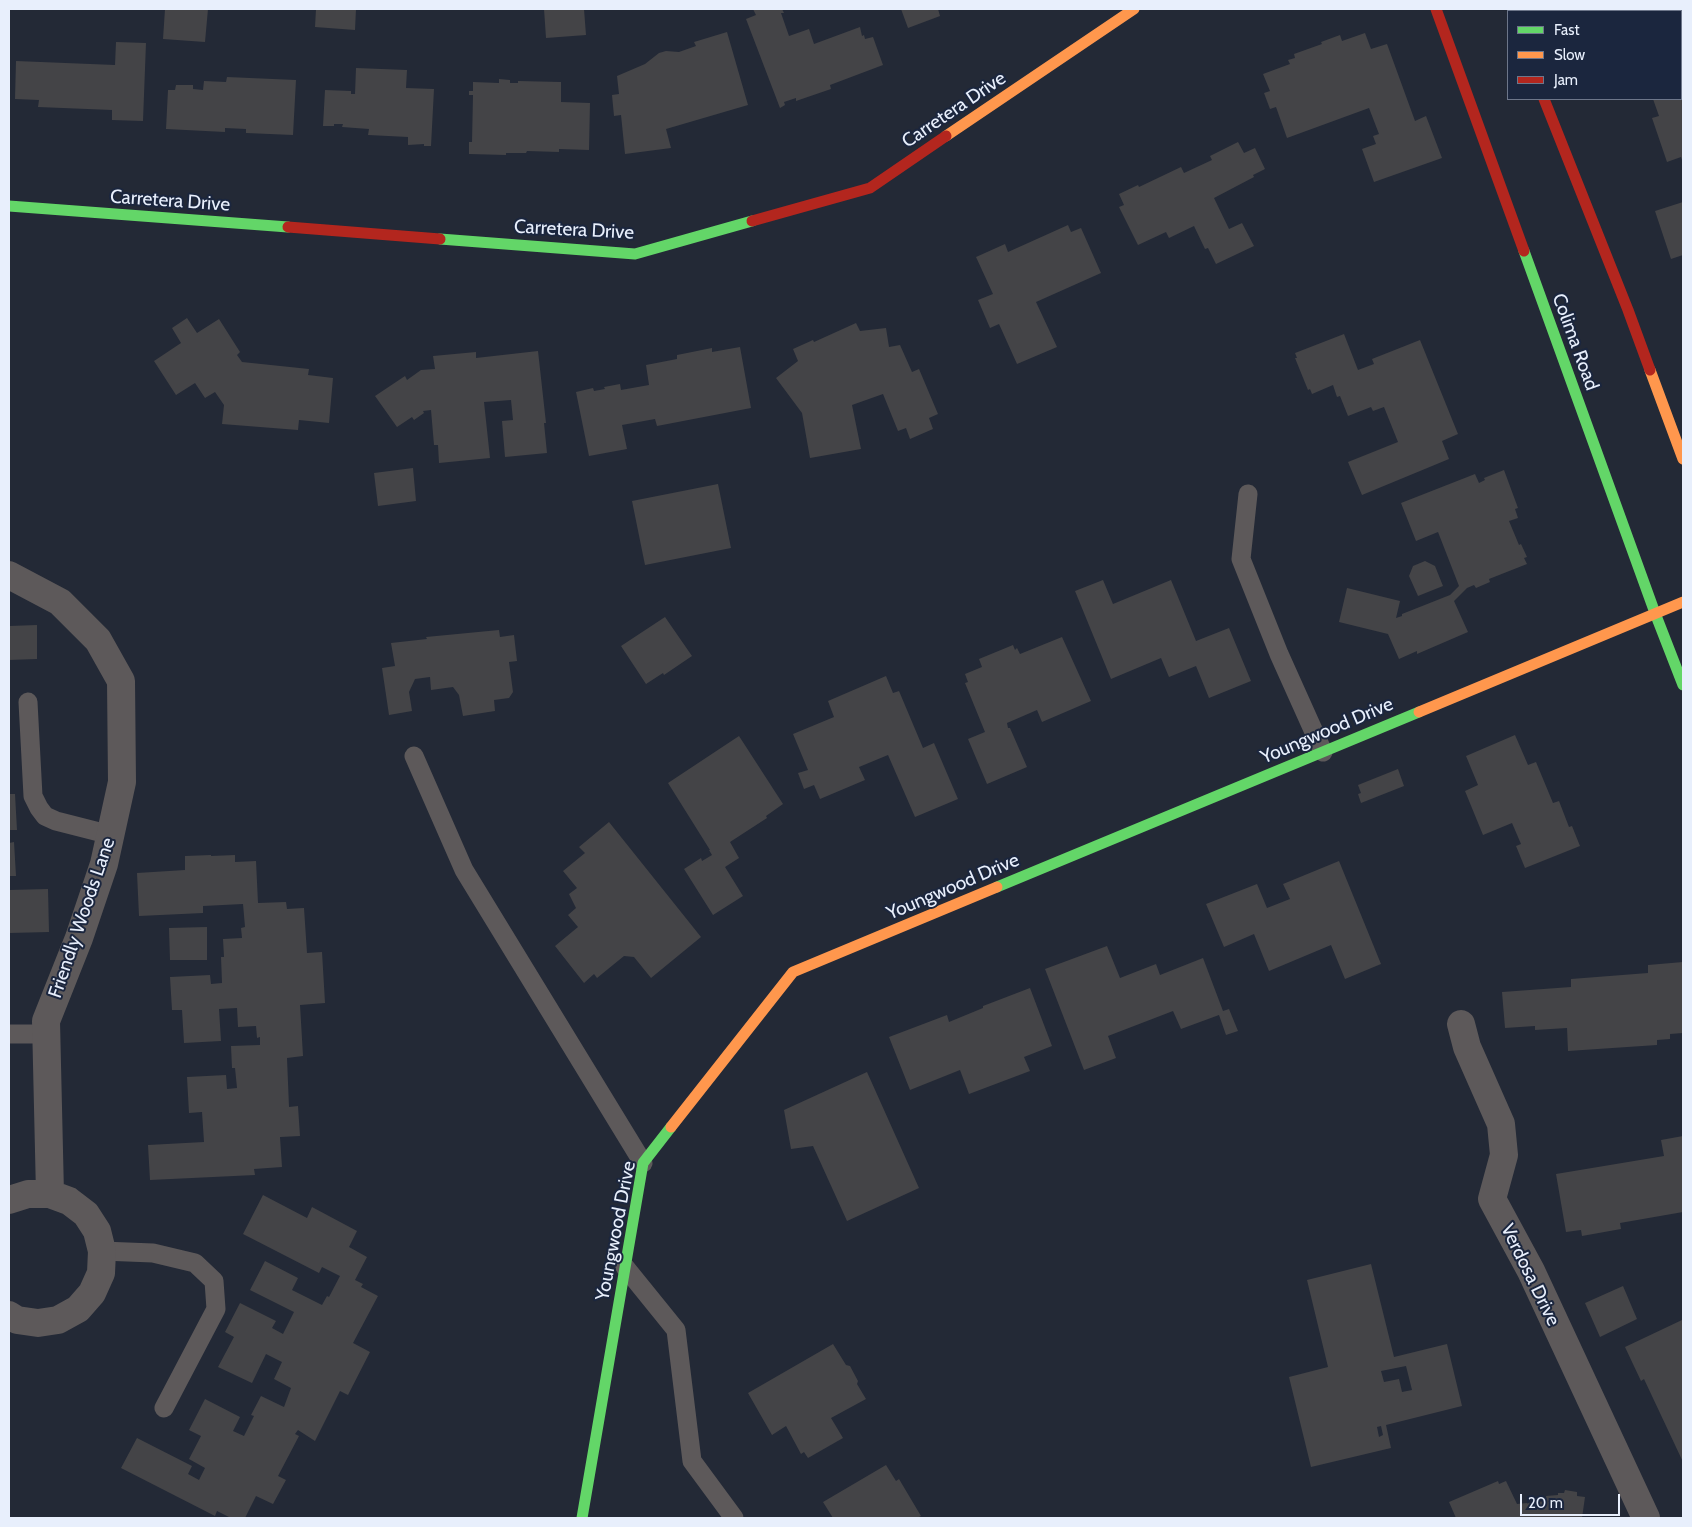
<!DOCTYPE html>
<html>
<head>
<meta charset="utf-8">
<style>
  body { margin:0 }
  #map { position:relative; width:1692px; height:1527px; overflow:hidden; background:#232936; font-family:Cabin,sans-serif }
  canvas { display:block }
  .frame { position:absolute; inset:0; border:10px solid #e8effc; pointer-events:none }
  .legend { position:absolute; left:1507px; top:10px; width:175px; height:90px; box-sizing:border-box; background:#1b263e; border:1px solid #6d768a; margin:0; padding:6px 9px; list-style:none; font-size:15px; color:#e8effc }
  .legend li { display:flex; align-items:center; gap:10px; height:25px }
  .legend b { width:25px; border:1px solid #6d768a }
  .scale { position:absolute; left:1520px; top:1494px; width:100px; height:22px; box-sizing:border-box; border:2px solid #e8effc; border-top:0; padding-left:6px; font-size:15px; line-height:18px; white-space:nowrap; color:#e8effc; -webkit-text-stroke:4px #1b263e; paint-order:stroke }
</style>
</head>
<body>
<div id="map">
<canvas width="1692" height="1527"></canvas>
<div class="frame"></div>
<ul class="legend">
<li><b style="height:6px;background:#63d668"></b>Fast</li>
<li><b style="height:6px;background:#ff974d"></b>Slow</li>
<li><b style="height:6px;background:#b3261e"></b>Jam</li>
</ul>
<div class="scale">20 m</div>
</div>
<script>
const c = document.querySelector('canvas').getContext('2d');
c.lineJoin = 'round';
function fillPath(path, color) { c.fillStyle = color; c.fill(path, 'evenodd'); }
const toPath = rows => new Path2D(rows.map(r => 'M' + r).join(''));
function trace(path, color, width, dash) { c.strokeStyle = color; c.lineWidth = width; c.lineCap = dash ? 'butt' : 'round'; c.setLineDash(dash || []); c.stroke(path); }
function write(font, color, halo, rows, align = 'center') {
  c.font = font + ' Cabin,sans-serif'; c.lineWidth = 4; c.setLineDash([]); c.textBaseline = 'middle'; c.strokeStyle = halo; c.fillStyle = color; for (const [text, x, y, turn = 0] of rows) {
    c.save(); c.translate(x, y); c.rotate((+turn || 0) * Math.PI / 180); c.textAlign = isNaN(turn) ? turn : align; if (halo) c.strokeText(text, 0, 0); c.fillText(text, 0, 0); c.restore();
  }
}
const building = toPath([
  [165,9,208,9,205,42,163,39],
  [316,9,356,9,355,30,315,27],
  [544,9,584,9,586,35,546,38],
  [753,9,782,9,784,13,781,13,789,36,809,29,814,44,860,27,862,36,864,35,865,39,873,37,883,65,830,85,831,89,796,101,796,98,784,102,785,105,780,108,746,19,756,15],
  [901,9,938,9,940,16,908,28],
  [1587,9,1615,9,1611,11,1589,11],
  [727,32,748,105,666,129,671,148,625,154,621,115,614,116,612,95,619,94,617,76,645,64,659,53,666,51,679,52,696,46,694,42],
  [1365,33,1371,49,1387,44,1415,121,1426,116,1442,158,1374,182,1362,149,1376,144,1373,136,1379,134,1369,108,1287,138,1276,107,1270,109,1264,93,1270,91,1263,74,1290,64,1288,60,1295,58,1294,54,1322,44,1321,42,1340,35,1342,41],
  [116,42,146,43,143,121,112,120,112,110,38,107,39,100,15,99,16,61,115,65],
  [356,68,407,70,406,88,434,89,431,146,424,146,424,144,408,145,408,137,368,135,369,129,342,127,343,124,334,124,334,126,323,126,325,90,351,91,351,94,355,94],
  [1683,74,1683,163,1681,157,1667,162,1652,118,1659,116,1653,99,1681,99,1681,75],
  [227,77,296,80,293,135,246,133,246,129,225,128,225,132,166,129,168,90,175,90,176,85,193,85,193,89,203,90,204,81,226,82],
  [499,79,510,80,510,83,518,83,518,81,561,82,561,102,590,103,589,150,559,149,559,152,527,151,526,153,506,153,506,155,469,154,469,142,472,142,473,95,469,95,469,91,473,91,473,82,499,83],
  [1238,142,1244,153,1255,148,1265,169,1253,175,1254,177,1214,198,1229,229,1242,223,1254,246,1216,264,1208,248,1205,249,1194,226,1169,238,1166,232,1138,245,1119,207,1124,205,1119,194,1138,185,1139,187,1181,167,1184,173,1212,160,1210,156],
  [1683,202,1683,255,1671,259,1655,211],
  [1068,225,1071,232,1081,228,1101,273,1036,302,1057,347,1017,364,999,324,990,328,978,300,993,294,976,257,1005,244,1008,252],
  [187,318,197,333,219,319,240,352,237,355,242,362,309,369,308,375,333,378,329,423,299,420,298,430,222,424,224,405,215,392,205,398,195,383,176,395,154,361,181,343,172,328],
  [856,323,860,331,886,328,889,347,900,345,912,372,919,369,938,414,929,418,933,429,910,439,906,428,898,431,883,394,852,405,861,449,810,458,802,413,776,378,798,361,793,349,813,340,814,342],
  [1344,334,1358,370,1374,364,1372,359,1420,340,1458,434,1442,441,1449,459,1362,495,1348,462,1398,442,1384,407,1373,411,1371,407,1348,416,1340,396,1337,397,1333,385,1312,394,1310,389,1308,390,1295,358,1297,358,1295,353],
  [740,347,751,408,657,426,655,419,622,425,627,449,589,456,576,392,593,388,594,391,605,389,604,387,620,384,621,390,649,385,646,365,677,359,677,355,712,348,712,352],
  [538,351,546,423,544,423,547,453,505,457,502,421,513,420,511,400,484,402,490,458,439,463,438,445,434,445,431,410,423,411,424,413,414,420,412,417,397,427,375,396,405,376,407,380,421,370,435,369,433,356,476,352,476,358],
  [413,468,416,501,378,506,374,473],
  [1504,470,1518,508,1515,509,1518,518,1509,521,1519,545,1521,544,1527,557,1524,558,1527,564,1489,579,1490,582,1476,588,1474,585,1467,588,1454,601,1468,632,1417,654,1417,651,1399,659,1388,634,1339,622,1347,588,1400,601,1396,618,1402,616,1402,614,1450,595,1459,586,1438,532,1416,541,1401,503,1475,474,1479,483,1485,480,1484,478],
  [718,484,731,548,645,565,632,501],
  [1425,561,1435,566,1443,586,1418,596,1409,576,1413,566],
  [1103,580,1113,604,1171,580,1196,641,1229,628,1251,681,1209,698,1196,666,1169,677,1161,658,1111,679,1075,591],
  [665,617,692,656,664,675,663,673,646,684,621,646],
  [37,625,37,659,9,660,9,626],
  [499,630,500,637,514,635,517,661,509,662,513,692,509,698,494,700,495,711,463,716,459,695,453,687,431,690,430,677,415,679,409,692,412,711,389,715,382,668,395,666,391,643,427,639,426,637],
  [1062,637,1091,701,1042,722,1037,710,1007,723,1008,728,1010,728,1027,767,987,784,968,739,985,732,965,683,968,682,965,674,982,667,979,659,1013,645,1015,650,1017,648,1020,654],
  [886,676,893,693,899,691,923,748,934,743,958,799,915,817,888,755,859,767,865,780,820,799,814,785,804,789,798,773,808,770,793,734,834,717,828,701],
  [1515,735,1528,765,1536,762,1553,803,1559,801,1569,827,1572,826,1580,846,1525,868,1516,846,1521,844,1512,823,1483,835,1465,791,1478,785,1466,756],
  [739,736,783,804,766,816,767,818,730,842,739,858,725,867,743,896,713,915,684,869,701,858,702,861,712,855,709,850,710,850,668,783],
  [1398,769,1404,786,1361,803,1358,794,1361,793,1358,785],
  [9,794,15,794,17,830,9,830],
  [609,822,701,937,651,978,634,957,624,956,597,978,594,974,584,983,555,946,578,927,568,915,576,908,569,894,577,888,563,871,585,853,579,847],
  [14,842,16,876,9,876,9,843],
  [211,855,211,856,235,855,235,862,256,861,258,903,286,902,287,909,304,908,307,953,322,952,325,1003,300,1005,303,1056,287,1058,289,1107,298,1106,300,1136,280,1137,282,1167,254,1169,255,1175,150,1180,148,1145,204,1142,202,1112,189,1113,187,1077,226,1075,227,1089,237,1088,235,1068,232,1068,231,1046,260,1045,260,1037,257,1038,256,1026,238,1027,237,1008,219,1009,221,1041,184,1043,182,1010,172,1010,170,977,210,975,211,984,222,983,221,957,224,957,223,939,242,938,241,928,245,927,243,904,203,906,203,913,139,916,137,873,185,870,185,856],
  [1339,861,1381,964,1345,979,1331,945,1269,971,1254,934,1224,947,1206,904,1257,884,1267,908,1290,899,1283,884],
  [48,889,49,932,9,933,9,890],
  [207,927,207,960,170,960,169,928],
  [1107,946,1120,978,1156,964,1160,975,1203,958,1223,1011,1229,1009,1238,1031,1226,1035,1219,1015,1181,1029,1173,1011,1108,1036,1116,1058,1084,1070,1045,969],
  [1683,962,1683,1033,1670,1034,1670,1039,1657,1040,1657,1045,1568,1051,1567,1028,1535,1030,1535,1026,1505,1028,1502,992,1571,987,1571,979,1648,973,1648,965],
  [1030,988,1052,1046,1024,1057,1030,1071,969,1094,960,1070,910,1090,889,1037,947,1015,949,1022,983,1008,983,1006],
  [867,1072,919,1188,847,1221,813,1146,791,1149,784,1110],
  [1683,1136,1683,1212,1620,1223,1621,1229,1582,1236,1581,1230,1566,1232,1556,1174,1664,1156,1661,1140],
  [263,1195,307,1218,312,1207,357,1231,349,1247,367,1257,355,1280,363,1284,361,1287,378,1296,353,1343,370,1352,348,1395,340,1391,315,1441,298,1430,295,1434,299,1436,278,1476,286,1480,273,1504,256,1496,245,1518,231,1518,217,1511,215,1516,121,1468,137,1438,192,1466,188,1474,199,1480,205,1468,189,1459,201,1436,189,1430,205,1399,240,1417,233,1431,244,1436,254,1416,251,1415,261,1396,284,1407,291,1388,274,1379,282,1362,266,1354,252,1383,218,1367,234,1337,225,1332,240,1303,276,1321,272,1328,283,1334,294,1312,250,1290,265,1261,298,1278,292,1290,322,1305,327,1296,329,1297,340,1276,322,1267,319,1273,243,1234],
  [1371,1264,1394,1357,1447,1344,1462,1406,1386,1425,1391,1448,1311,1467,1289,1377,1328,1367,1307,1280],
  [1406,1366,1412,1390,1402,1392,1399,1379,1384,1382,1381,1371],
  [1381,1426,1383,1435,1379,1437,1377,1427],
  [1623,1286,1637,1319,1600,1337,1585,1303],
  [1682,1320,1683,1323,1683,1462,1644,1379,1641,1381,1625,1347],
  [833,1344,846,1365,850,1366,858,1381,857,1384,866,1399,831,1418,843,1438,808,1458,804,1452,801,1454,786,1426,772,1435,748,1393],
  [886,1465,896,1481,899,1479,921,1516,917,1518,833,1518,823,1502],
  [1498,1481,1499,1484,1506,1481,1517,1504,1547,1501,1546,1496,1558,1495,1558,1493,1564,1493,1565,1490,1577,1492,1577,1496,1585,1497,1582,1518,1456,1518,1449,1502]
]);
const lane = toPath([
  [1248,494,1241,559,1279,654,1323,752],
  [28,702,33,796,39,808,45,816,56,821,111,835],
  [414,756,464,870,643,1163],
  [9,1034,46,1034],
  [102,1251,153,1253,195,1263,214,1281,216,1309,164,1408],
  [625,1267,676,1330,692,1461,734,1518]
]);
const street = toPath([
  [9,575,60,602,98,640,121,681,122,782,104,864,79,938,46,1021,50,1194],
  [1461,1024,1467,1047,1501,1124,1504,1155,1492,1199,1531,1271,1646,1518],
  [9,1200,28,1194,50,1194,69,1201,86,1214,97,1231,102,1251,101,1273,92,1293,78,1309,58,1320,38,1323,17,1320,9,1315]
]);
const fast = toPath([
  [1514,9,1515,11],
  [9,206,288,227],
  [440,239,635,254,752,221],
  [1524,251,1655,613,1683,685],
  [997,887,1419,712],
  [582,1518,643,1163,671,1127]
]);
const slow = toPath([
  [946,136,1134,9],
  [1650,370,1683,459],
  [1419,712,1683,602],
  [671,1127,793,972,997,887]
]);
const jam = toPath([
  [1436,9,1524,251],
  [1544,99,1628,310,1650,370],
  [752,221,870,188,946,136],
  [288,227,440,239]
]);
const streetNames = [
  ["Carretera Drive",954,110,-34],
  ["Carretera Drive",170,201,4],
  ["Carretera Drive",574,230,3],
  ["Colima Road",1575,342,70],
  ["Youngwood Drive",1327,731,-23],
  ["Youngwood Drive",953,887,-23],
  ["Friendly Woods Lane",82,918,-71],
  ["Youngwood Drive",616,1231,-79],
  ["Verdosa Drive",1530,1275,64]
];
fillPath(building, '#444447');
trace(lane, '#5d595a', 19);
trace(street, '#5d595a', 28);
trace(fast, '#63d668', 11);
trace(slow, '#ff974d', 11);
trace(jam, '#b3261e', 11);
write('19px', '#e8effc', '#1b263e', streetNames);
</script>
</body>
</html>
